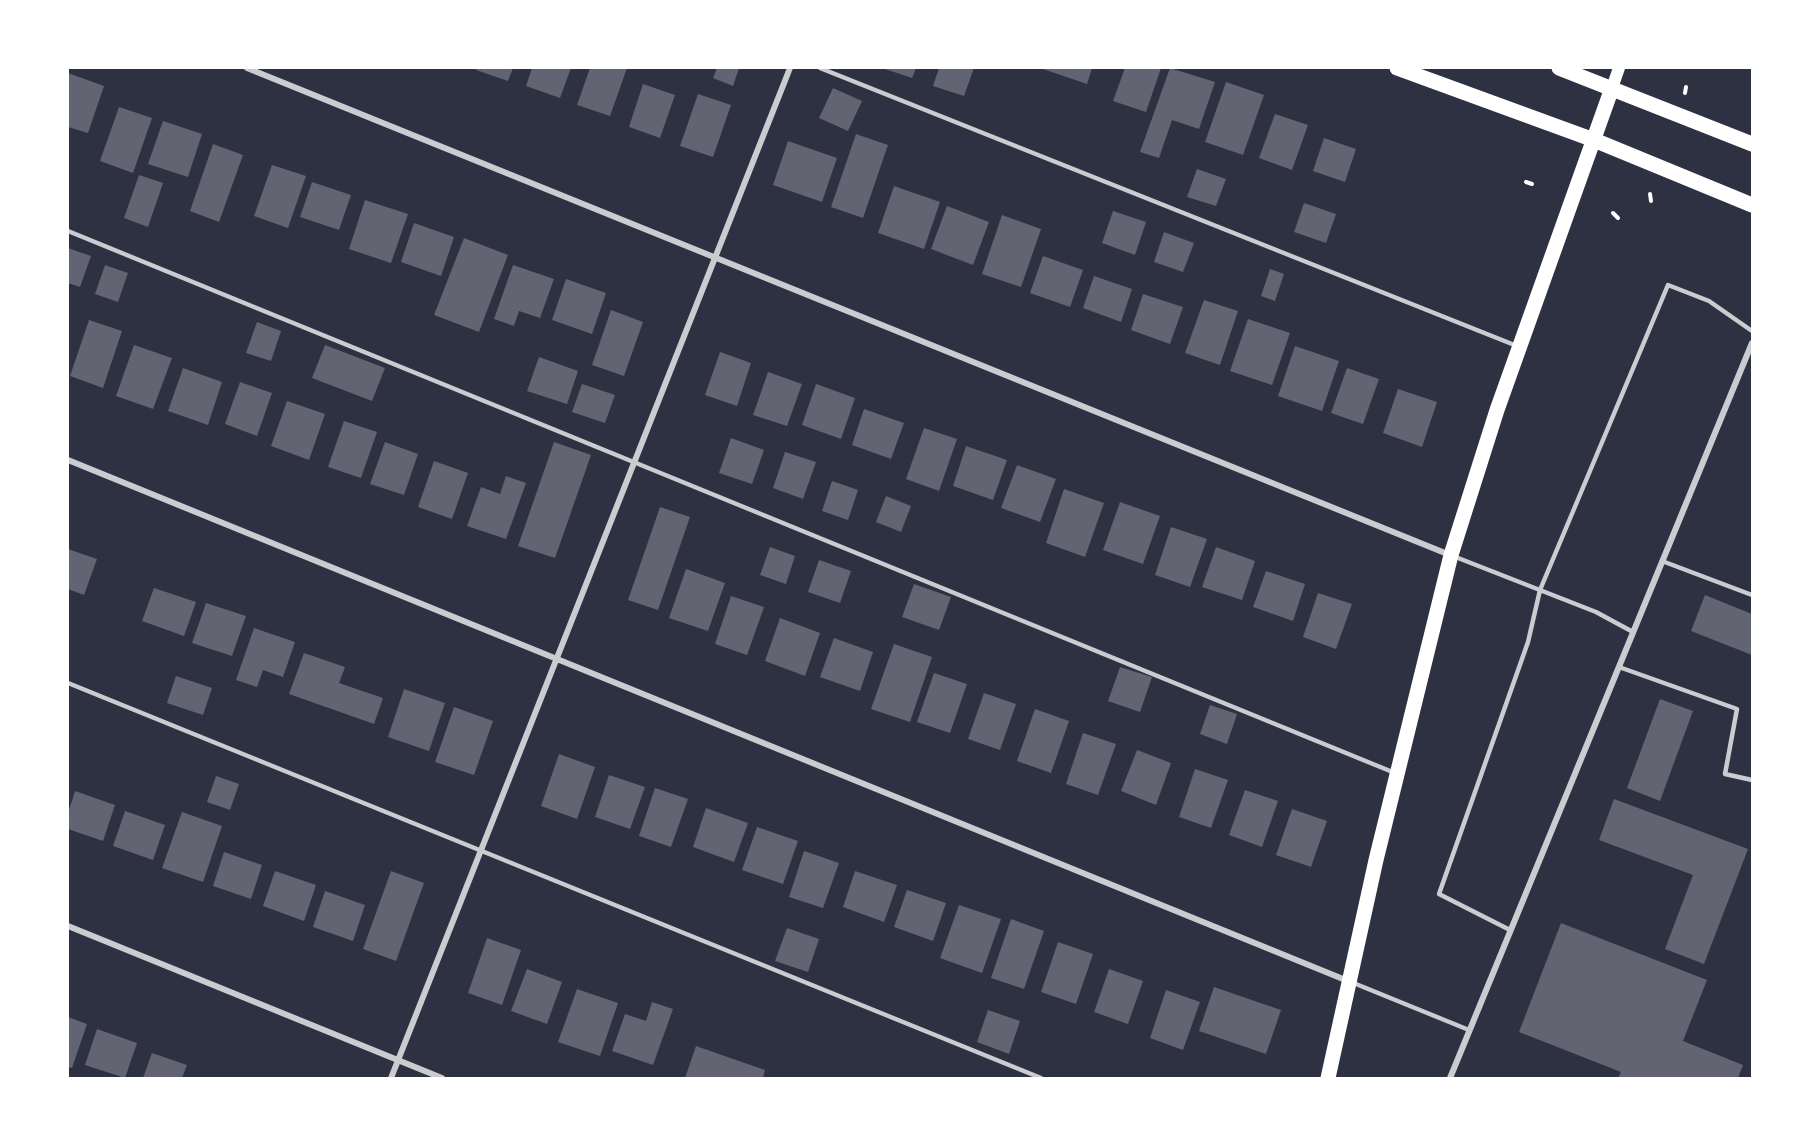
<!DOCTYPE html>
<html>
<head>
<meta charset="utf-8">
<style>
  body { margin:0 }
  #map { position:relative; width:1820px; height:1146px; overflow:hidden; background:#2d3142; font-family:"Varela Round",sans-serif }
  canvas { display:block }
  .frame { position:absolute; inset:0; border:69px solid #fff; pointer-events:none }
</style>
</head>
<body>
<div id="map">
<canvas width="1820" height="1146"></canvas>
<div class="frame"></div>
</div>
<script>
const c = document.querySelector('canvas').getContext('2d');
c.lineJoin = 'round';
function fillPath(path, color) { c.fillStyle = color; c.fill(path, 'evenodd'); }
const toPath = rows => new Path2D(rows.map(r => 'M' + r).join(''));
function trace(path, color, width, dash) { c.strokeStyle = color; c.lineWidth = width; c.lineCap = dash ? 'butt' : 'round'; c.setLineDash(dash || []); c.stroke(path); }
const building = toPath([
  [477,68,513,68,508,81,476,70],
  [532,68,571,68,560,98,526,86],
  [590,68,627,68,610,116,577,105],
  [717,68,739,68,733,86,713,78],
  [882,68,916,68,912,78],
  [939,68,974,68,964,96,933,86],
  [1040,68,1092,68,1087,84],
  [1125,68,1161,68,1146,112,1113,101],
  [1170,68,1215,82,1199,129,1172,120,1159,158,1140,152],
  [68,73,104,86,88,133,68,127],
  [1226,82,1264,95,1243,155,1205,142],
  [643,84,675,95,660,138,629,127],
  [833,88,862,101,848,131,819,118],
  [698,94,731,105,713,157,680,146],
  [119,107,152,118,133,173,100,161],
  [1275,114,1308,125,1292,170,1259,158],
  [163,121,202,134,188,177,148,164],
  [856,134,888,145,863,218,831,207],
  [1324,138,1356,149,1345,182,1313,171],
  [788,141,837,158,822,202,773,185],
  [213,144,243,155,219,222,190,211],
  [272,165,306,176,288,228,254,216],
  [1197,169,1226,179,1216,206,1187,197],
  [139,175,163,183,148,227,124,218],
  [312,182,351,195,339,230,300,217],
  [894,186,940,202,924,249,878,233],
  [365,200,408,214,391,263,349,249],
  [1304,203,1336,214,1326,243,1294,232],
  [947,206,989,222,973,265,931,249],
  [1113,211,1146,222,1135,255,1102,243],
  [1002,215,1041,229,1021,287,982,274],
  [414,223,454,237,441,276,401,262],
  [1164,232,1194,243,1183,272,1154,262],
  [464,238,508,255,479,332,434,315],
  [68,248,91,256,80,287,68,283],
  [1043,256,1083,270,1070,307,1030,293],
  [105,265,128,273,118,302,95,294],
  [513,265,554,279,540,318,519,311,514,326,494,319],
  [1270,269,1284,274,1275,301,1261,296],
  [1094,276,1132,289,1121,322,1083,308],
  [566,279,606,293,592,334,552,320],
  [1143,294,1183,307,1170,344,1131,330],
  [1204,300,1238,311,1220,365,1185,353],
  [611,310,643,322,624,376,592,365],
  [1248,319,1290,333,1272,385,1230,371],
  [89,320,122,331,103,388,70,376],
  [257,322,281,331,271,361,246,353],
  [134,345,172,358,153,409,116,396],
  [325,345,385,368,372,401,312,378],
  [1295,346,1339,361,1322,411,1278,396],
  [720,352,751,363,737,406,705,395],
  [539,357,578,371,567,404,527,391],
  [183,368,222,382,208,425,168,411],
  [1347,368,1379,379,1363,424,1331,413],
  [768,372,802,384,787,426,753,415],
  [240,382,272,393,257,436,225,424],
  [582,384,615,395,605,423,572,412],
  [816,384,855,398,841,439,802,425],
  [1398,389,1437,402,1422,447,1383,433],
  [287,401,325,414,309,460,271,446],
  [864,409,904,423,891,459,852,445],
  [344,421,377,432,361,478,328,467],
  [924,428,957,439,939,491,906,479],
  [731,438,764,450,752,484,719,473],
  [385,442,418,454,404,495,370,484],
  [554,442,591,455,555,558,518,546],
  [966,446,1007,460,993,500,953,486],
  [785,452,816,462,803,499,773,488],
  [434,461,468,473,452,519,418,507],
  [1017,465,1056,479,1040,522,1001,508],
  [506,476,526,483,506,539,467,526,481,487,500,494],
  [832,481,858,490,848,520,822,511],
  [1064,489,1104,503,1085,557,1046,543],
  [886,496,911,506,901,532,876,522],
  [1120,502,1160,516,1143,564,1103,550],
  [660,507,690,517,658,610,628,600],
  [1171,527,1207,539,1190,587,1155,575],
  [770,547,795,556,786,584,760,575],
  [1216,547,1255,561,1242,600,1202,587],
  [68,549,97,559,84,595,68,589],
  [819,560,851,571,840,603,808,592],
  [686,569,725,583,708,631,669,618],
  [1266,571,1305,584,1293,621,1253,607],
  [914,584,951,597,939,630,902,617],
  [154,588,196,602,184,636,142,621],
  [1318,593,1352,604,1336,649,1303,637],
  [1705,595,1752,614,1752,655,1691,631],
  [731,596,764,607,747,655,715,644],
  [206,603,246,616,232,656,192,643],
  [780,618,820,633,805,676,765,661],
  [254,628,295,642,283,677,263,670,257,687,236,680],
  [834,638,873,652,860,691,820,677],
  [894,644,932,657,910,722,871,709],
  [304,653,345,667,339,683,383,698,374,724,289,694],
  [1120,667,1152,677,1140,712,1108,701],
  [934,673,967,684,950,733,917,722],
  [176,676,212,688,203,715,167,703],
  [404,689,445,703,429,751,388,737],
  [984,693,1016,704,1000,750,968,739],
  [1660,699,1693,711,1660,801,1627,788],
  [1210,705,1237,714,1227,744,1200,734],
  [454,707,493,721,474,775,435,762],
  [1035,709,1069,721,1051,773,1017,761],
  [1083,733,1116,744,1098,795,1066,784],
  [1137,750,1171,763,1156,805,1121,791],
  [559,754,595,767,577,819,541,806],
  [1195,769,1228,780,1211,828,1179,817],
  [609,775,645,787,630,829,595,817],
  [216,776,239,784,230,810,207,802],
  [655,788,688,799,671,847,639,836],
  [1245,790,1278,801,1262,847,1229,835],
  [75,791,115,805,103,841,68,829,68,813],
  [1614,799,1748,849,1704,964,1665,949,1693,875,1599,840],
  [706,808,748,823,734,862,693,847],
  [1292,809,1327,821,1311,867,1276,855],
  [125,811,165,825,153,860,113,846],
  [182,812,222,826,203,882,162,868],
  [757,827,798,841,783,884,742,870],
  [804,851,839,863,823,908,789,897],
  [224,852,262,865,251,899,213,886],
  [275,871,316,885,304,921,263,906],
  [391,871,424,883,396,961,363,949],
  [855,871,897,885,884,922,843,907],
  [907,890,946,903,933,941,894,927],
  [325,891,365,905,353,941,313,927],
  [959,905,1001,919,982,973,940,958],
  [1011,919,1044,931,1024,989,991,978],
  [1561,923,1707,980,1683,1041,1743,1065,1738,1078,1618,1078,1621,1072,1519,1032],
  [787,928,819,939,808,972,775,961],
  [487,938,521,950,502,1005,468,993],
  [1058,942,1093,954,1076,1004,1041,992],
  [527,969,562,982,547,1024,511,1011],
  [1109,969,1143,981,1128,1024,1094,1012],
  [1214,987,1281,1010,1266,1054,1199,1031],
  [577,989,618,1003,600,1056,558,1042],
  [1166,990,1200,1002,1183,1050,1150,1038],
  [652,1002,673,1009,653,1065,612,1051,625,1014,646,1021],
  [988,1010,1020,1021,1009,1054,977,1042],
  [68,1017,87,1024,72,1068,68,1067],
  [97,1029,137,1043,125,1078,85,1065],
  [696,1046,765,1070,763,1078,685,1078],
  [152,1053,187,1065,182,1078,143,1078]
]);
const path = toPath([
  [1685,93,1686,87],
  [1526,182,1532,184],
  [1650,194,1651,201],
  [1613,213,1618,218]
]);
const service = toPath([
  [820,68,1517,346],
  [68,231,1395,773],
  [1453,556,1596,612,1633,632],
  [1662,561,1752,595],
  [1619,667,1737,709,1725,774,1752,780],
  [68,683,1041,1078],
  [1510,930,1439,894,1528,642,1540,590,1668,285,1709,301,1752,331],
  [1351,982,1469,1030]
]);
const minor = toPath([
  [247,68,1450,555],
  [68,460,1348,981],
  [68,926,442,1078],
  [391,1078,790,68],
  [1450,1078,1752,343]
]);
const secondary = toPath([
  [1612,88,1619,68]
]);
const primary = toPath([
  [1397,68,1594,140,1752,205],
  [1559,68,1752,144],
  [1328,1078,1376,860,1451,555,1497,410,1612,88]
]);
fillPath(building, '#626471');
trace(path, '#fff', 4);
trace(service, '#caccd0', 4.5);
trace(minor, '#caccd0', 6);
trace(secondary, '#fff', 12);
trace(primary, '#fff', 15);
</script>
</body>
</html>
